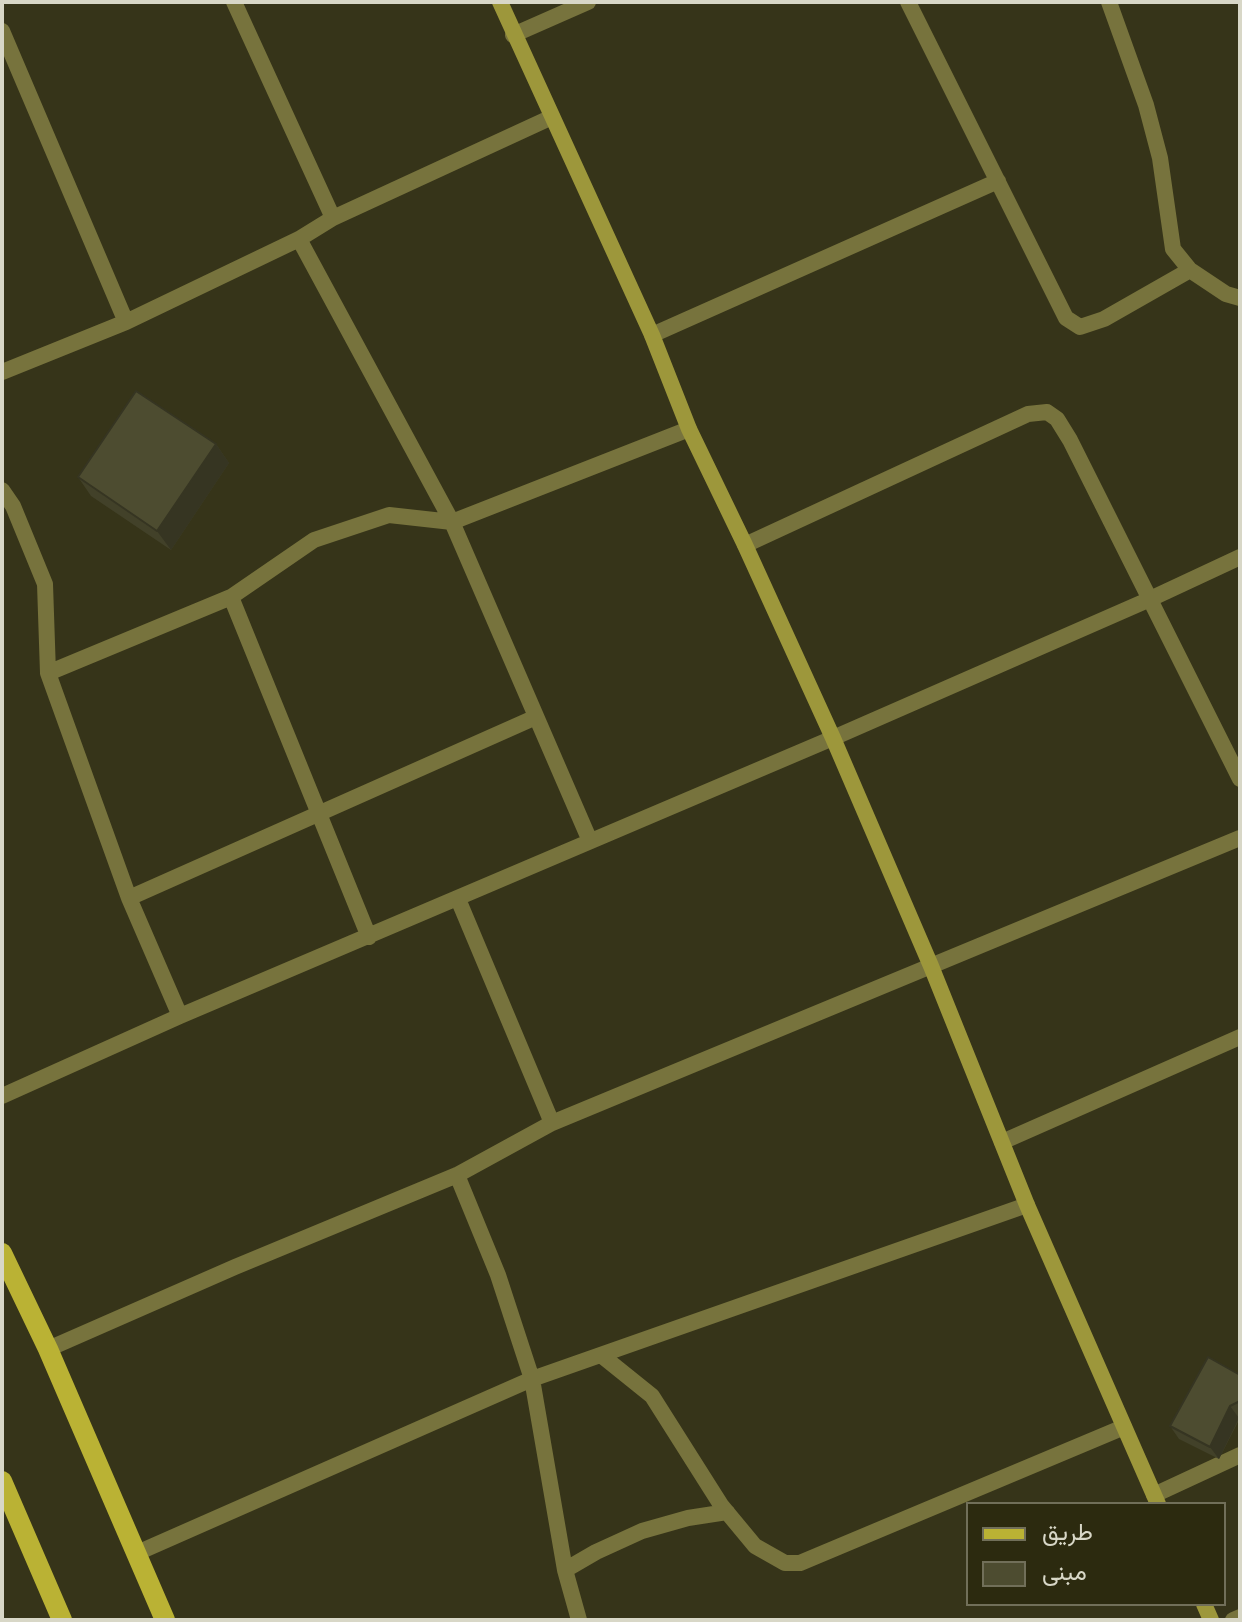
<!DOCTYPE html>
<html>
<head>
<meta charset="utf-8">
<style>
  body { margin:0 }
  #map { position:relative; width:1242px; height:1622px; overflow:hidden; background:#363419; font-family:"PT Serif",Vazirmatn,serif }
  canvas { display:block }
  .frame { position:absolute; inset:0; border:4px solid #d8d7c7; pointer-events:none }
  .legend { position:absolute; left:966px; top:1502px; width:260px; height:104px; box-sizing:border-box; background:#2c2a0f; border:2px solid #716f59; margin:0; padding:10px 14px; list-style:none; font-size:24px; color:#d8d7c7 }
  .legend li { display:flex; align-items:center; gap:16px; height:40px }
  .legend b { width:40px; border:2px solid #716f59 }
</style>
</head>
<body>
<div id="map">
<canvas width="1242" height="1622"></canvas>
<div class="frame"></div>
<ul class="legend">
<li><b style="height:10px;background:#bab234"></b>طريق</li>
<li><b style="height:22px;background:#4d4c30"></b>مبنى</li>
</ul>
</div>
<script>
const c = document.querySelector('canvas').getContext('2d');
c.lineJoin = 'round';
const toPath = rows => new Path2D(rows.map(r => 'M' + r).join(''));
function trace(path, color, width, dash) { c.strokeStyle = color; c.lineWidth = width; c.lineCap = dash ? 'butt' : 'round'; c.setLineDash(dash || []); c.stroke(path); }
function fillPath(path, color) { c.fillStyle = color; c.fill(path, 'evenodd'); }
const street = toPath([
  [234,2,333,218],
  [908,2,1066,318,1080,327,1104,319,1190,270],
  [1109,2,1146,105,1160,158,1173,249,1190,270,1226,294,1240,298],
  [2,31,126,322],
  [513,35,588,2],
  [299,239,452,522,590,841],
  [652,335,998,181],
  [2,372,126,322,299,239,333,218,552,117],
  [2,490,13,506,45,584,48,673,129,898,180,1016],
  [745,545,1028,414,1047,412,1057,419,1070,440,1240,779],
  [231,597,369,937],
  [48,673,231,597,314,540,389,515,452,522,689,429],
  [129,898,536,717],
  [458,899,552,1123],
  [2,1096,180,1016,833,738,1148,600,1240,557],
  [1002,1142,1240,1037],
  [457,1175,498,1275,532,1379,565,1570,579,1620],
  [48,1349,235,1267,457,1175,552,1123,1240,838],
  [601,1355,652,1396,721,1505,755,1546,785,1563,800,1563,1124,1427],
  [1154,1495,1240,1455],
  [137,1553,532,1379,1027,1205],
  [565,1570,596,1552,642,1531,688,1518,727,1512],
  [1233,1620,1240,1617]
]);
const secondary = toPath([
  [500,2,652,335,689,429,745,545,833,738,931,966,1027,1205,1158,1504],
  [1204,1604,1211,1620]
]);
const primary = toPath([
  [2,1253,48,1349,165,1620],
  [2,1481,62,1620]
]);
const wall = toPath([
  [216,444,229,463,171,550,91,496,78,477],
  [1240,1375,1240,1418,1219,1459,1179,1439,1170,1426]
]);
const shadedWall = toPath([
  [216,444,229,463,171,550,157,531],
  [1230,1406,1239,1418,1219,1459,1210,1447]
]);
const building = toPath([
  [136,391,216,444,157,531,78,477,136,391],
  [1208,1357,1240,1375,1240,1401,1230,1406,1210,1447,1170,1426,1208,1357]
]);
trace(street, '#77733d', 16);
trace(secondary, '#9d973b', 16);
trace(primary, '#bab234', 20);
fillPath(wall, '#424129');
fillPath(shadedWall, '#363522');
fillPath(building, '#4d4c30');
trace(building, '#363522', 2);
</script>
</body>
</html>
